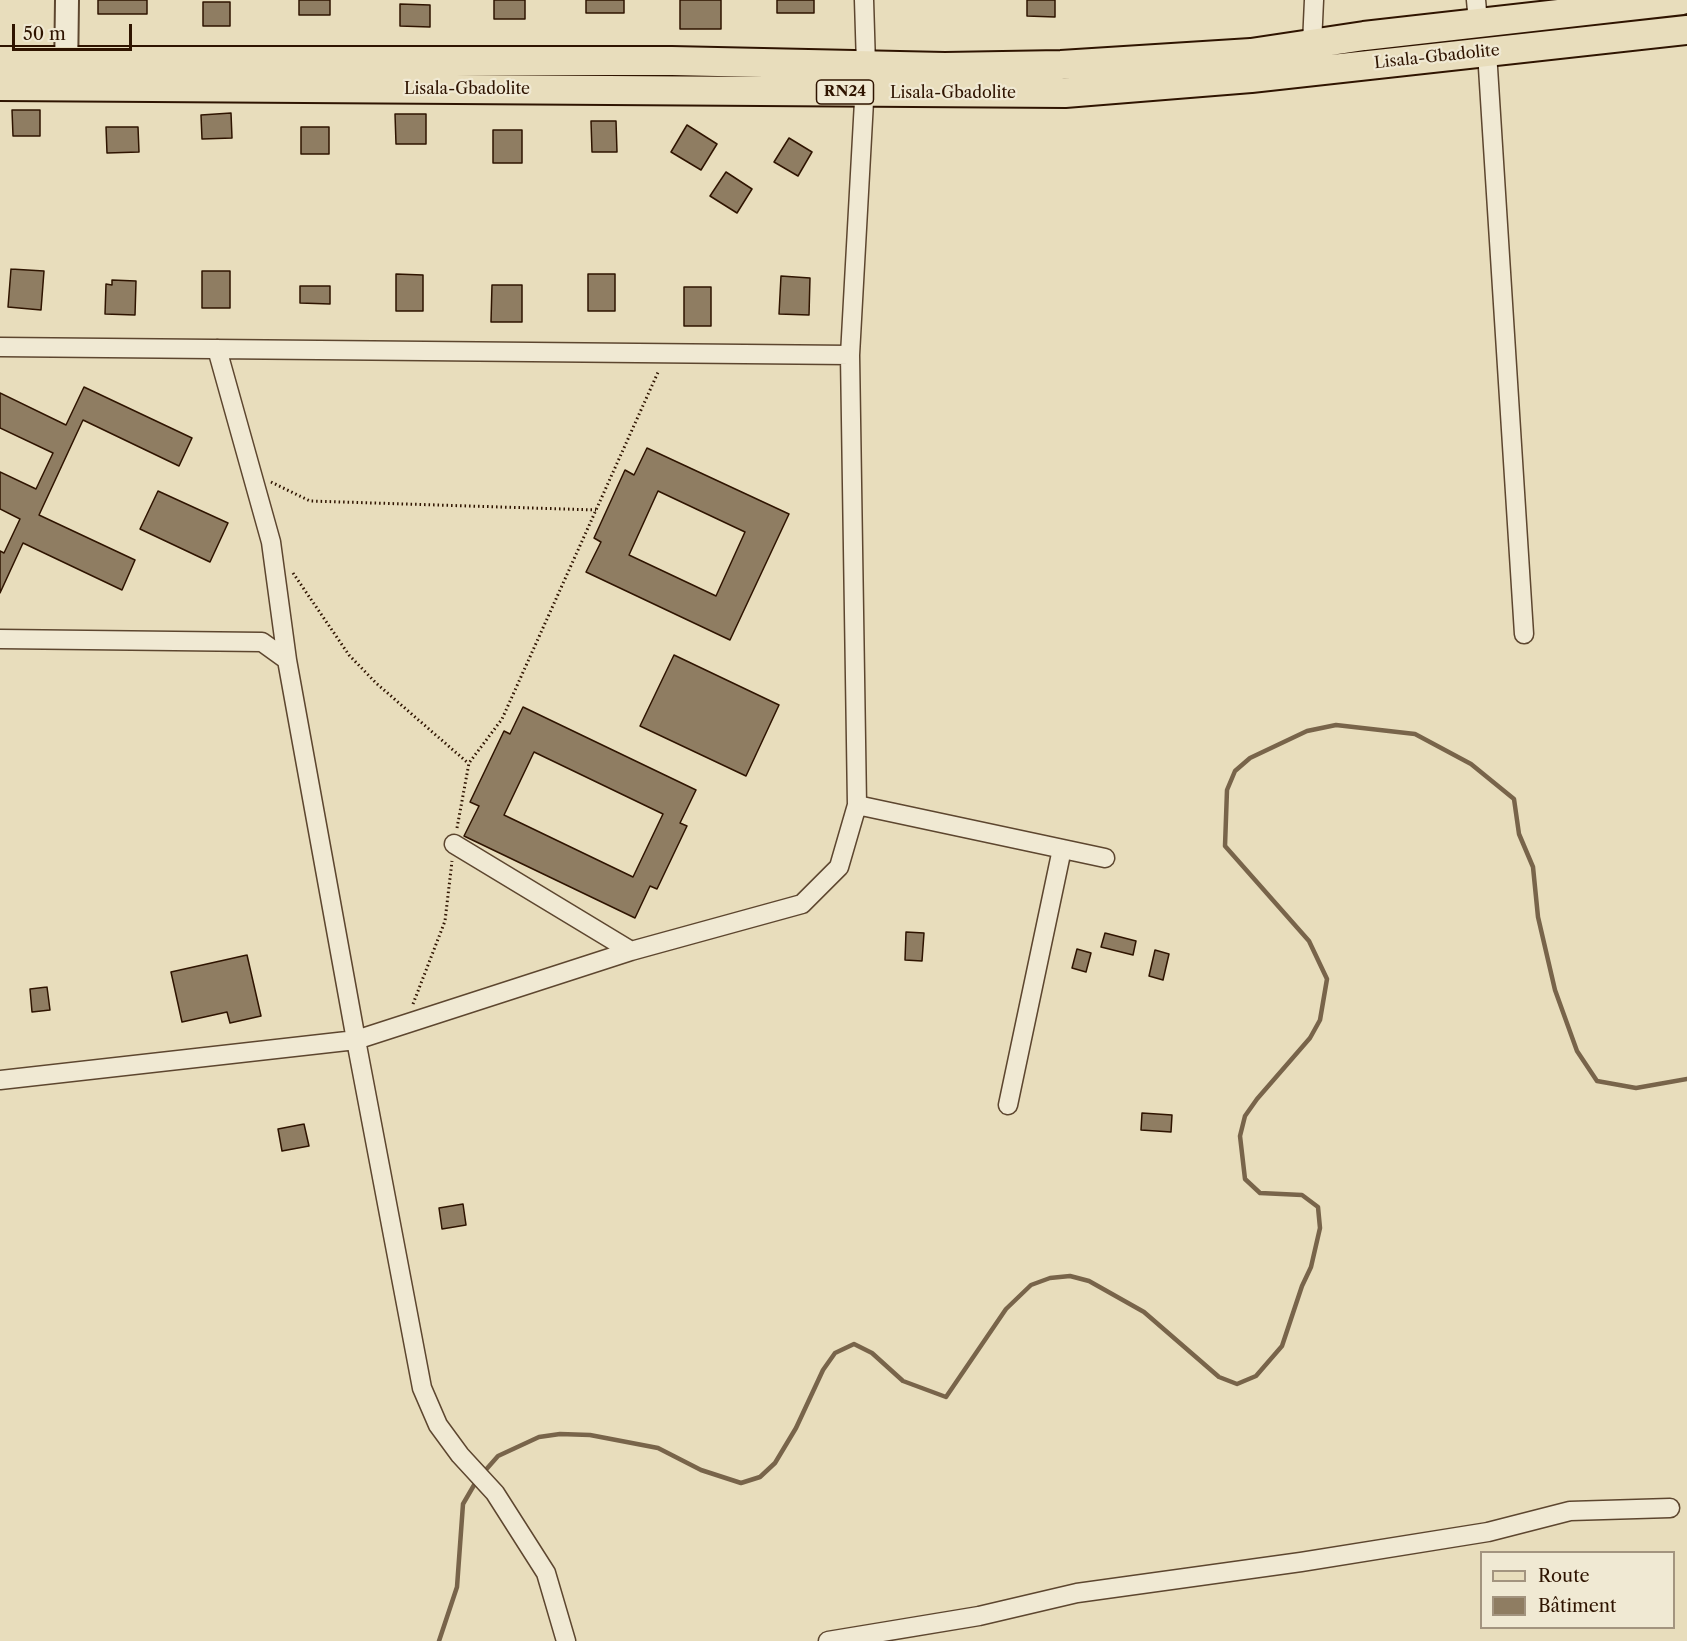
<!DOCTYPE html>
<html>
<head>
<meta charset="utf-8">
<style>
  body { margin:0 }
  #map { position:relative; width:1687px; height:1641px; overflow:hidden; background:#e8ddbc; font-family:"Libre Caslon Text",serif }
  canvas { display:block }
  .legend { position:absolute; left:1480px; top:1551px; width:195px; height:78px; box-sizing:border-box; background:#f0e9d3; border:2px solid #a3947f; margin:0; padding:8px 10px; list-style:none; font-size:18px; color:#2f1400 }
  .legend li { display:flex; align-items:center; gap:12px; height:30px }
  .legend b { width:30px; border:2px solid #a3947f }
  .scale { position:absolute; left:12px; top:24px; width:120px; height:27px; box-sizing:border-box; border:3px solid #2f1400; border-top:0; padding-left:8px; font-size:18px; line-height:21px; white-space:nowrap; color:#2f1400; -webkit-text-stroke:4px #f0e9d3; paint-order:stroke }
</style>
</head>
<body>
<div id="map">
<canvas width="1687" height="1641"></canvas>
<ul class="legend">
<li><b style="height:8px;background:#e8ddbc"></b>Route</li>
<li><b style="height:16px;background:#8f7d62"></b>Bâtiment</li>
</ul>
<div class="scale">50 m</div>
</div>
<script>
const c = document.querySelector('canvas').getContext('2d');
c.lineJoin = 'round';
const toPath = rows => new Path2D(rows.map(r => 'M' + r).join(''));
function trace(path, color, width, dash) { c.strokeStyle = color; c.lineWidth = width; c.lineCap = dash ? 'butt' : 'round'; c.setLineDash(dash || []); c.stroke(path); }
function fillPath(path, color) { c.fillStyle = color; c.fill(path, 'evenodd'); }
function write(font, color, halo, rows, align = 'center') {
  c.font = font + ' "Libre Caslon Text",serif'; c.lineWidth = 4.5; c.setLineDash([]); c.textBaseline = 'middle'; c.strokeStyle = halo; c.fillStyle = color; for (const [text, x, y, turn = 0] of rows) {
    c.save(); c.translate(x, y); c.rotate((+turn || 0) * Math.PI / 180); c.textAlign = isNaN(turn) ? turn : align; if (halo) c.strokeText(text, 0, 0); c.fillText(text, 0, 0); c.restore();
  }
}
const stream = toPath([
  [483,1473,498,1456,539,1437,560,1434,590,1435,658,1448,701,1470,741,1483,760,1477,775,1463,796,1428,823,1370,835,1353,854,1344,872,1353,903,1381,946,1397,1006,1309,1031,1285,1050,1278,1070,1276,1089,1281,1144,1312,1219,1377,1237,1384,1256,1376,1282,1346,1302,1286,1311,1267,1320,1228,1318,1207,1302,1195,1260,1193,1245,1179,1240,1136,1245,1116,1257,1099,1310,1038,1320,1020,1327,979,1309,941,1225,846,1227,790,1235,771,1250,758,1307,731,1336,725,1415,734,1471,764,1514,799,1519,834,1533,867,1538,917,1555,990,1577,1051,1597,1081,1636,1088,1687,1079],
  [439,1641,457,1587,463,1504,477,1480]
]);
const building = toPath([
  [98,0,147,0,147,14,98,14,98,0],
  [299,0,330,0,330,15,299,15,299,0],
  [494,0,525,0,525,19,494,19,494,0],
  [586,0,624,0,624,13,586,13,586,0],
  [680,0,721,0,721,29,680,29,680,0],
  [777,0,814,0,814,13,777,13,777,0],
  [1027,0,1055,0,1055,17,1027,16,1027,0],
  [203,2,230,2,230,26,203,26,203,2],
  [400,4,430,5,430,27,400,26,400,4],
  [12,110,40,110,40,136,13,136,12,110],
  [231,113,232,138,202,139,201,115,231,113],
  [395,114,426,114,426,144,396,144,395,114],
  [591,121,616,121,617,152,592,152,591,121],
  [687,125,717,144,701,170,671,152,687,125],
  [106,127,138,127,139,152,107,153,106,127],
  [301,127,329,127,329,154,301,154,301,127],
  [493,130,522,130,522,163,493,163,493,130],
  [789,138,812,152,798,176,774,162,789,138],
  [726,172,752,189,737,213,710,196,726,172],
  [11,269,44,271,41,310,8,307,11,269],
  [202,271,230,271,230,308,202,308,202,271],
  [396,274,423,275,423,311,396,311,396,274],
  [588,274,615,274,615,311,588,311,588,274],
  [781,276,810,278,809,315,779,314,781,276],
  [112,280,136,281,135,315,105,314,106,284,112,285,112,280],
  [492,285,522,285,522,322,491,322,492,285],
  [300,286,330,286,330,304,300,303,300,286],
  [684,287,711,287,711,326,684,326,684,287],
  [84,387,192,438,179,466,83,420,39,515,135,560,122,590,23,543,0,593,0,551,4,553,20,519,0,509,0,472,36,489,53,453,0,428,0,393,66,425,84,387],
  [647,448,789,514,730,640,586,572,601,542,594,538,625,470,634,475,647,448],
  [658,491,745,532,716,596,629,555,658,491],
  [158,491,228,523,210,562,140,529,158,491],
  [674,655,779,705,746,776,640,726,674,655],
  [523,707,696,790,680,823,687,826,657,889,650,886,635,918,464,836,479,806,470,802,504,731,510,734,523,707],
  [534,752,663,814,633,877,504,815,534,752],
  [906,932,924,933,922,961,905,960,906,932],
  [1105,933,1136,941,1133,955,1101,947,1105,933],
  [1077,949,1091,953,1086,972,1072,968,1077,949],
  [1155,950,1169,954,1163,980,1149,976,1155,950],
  [247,955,261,1016,230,1023,227,1012,182,1022,171,972,247,955],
  [47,987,50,1010,32,1012,30,989,47,987],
  [1142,1113,1172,1115,1171,1132,1141,1130,1142,1113],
  [304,1124,309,1146,282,1151,278,1129,304,1124],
  [463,1204,466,1225,442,1229,439,1208,463,1204]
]);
const path = toPath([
  [271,482,310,501,596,510],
  [293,573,349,655,376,683,468,763],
  [457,828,469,763,502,719,659,370],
  [413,1004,445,921,452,861]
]);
const minor = toPath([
  [1476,0,1478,22],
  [1312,44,1314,0],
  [1487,52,1524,634],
  [0,347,850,355],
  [217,349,271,542,287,660],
  [0,639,262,642,287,660,356,1040,0,1080],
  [857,805,1105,858],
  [454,844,631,951],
  [1008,1105,1062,849],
  [566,1641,546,1573,495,1493,460,1455,438,1425,422,1388,356,1040,631,951,802,904,839,867,857,805,850,355,866,65,864,0],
  [828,1641,979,1616,1077,1593,1301,1562,1488,1532,1570,1511,1670,1508]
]);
const tertiary = toPath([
  [66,76,67,0]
]);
const primary = toPath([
  [0,61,672,61,945,67,1061,65,1251,53,1364,36,1682,0],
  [0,86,1065,93,1251,78,1687,30]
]);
const shields = [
  [845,92,57]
];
const shieldNames = [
  ["RN24",845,92]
];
const streetNames = [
  ["Lisala-Gbadolite",1437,57,-6],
  ["Lisala-Gbadolite",467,89],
  ["Lisala-Gbadolite",953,93]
];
trace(stream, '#78644a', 4.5);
fillPath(building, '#8f7d62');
trace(building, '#2f1400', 1.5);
trace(minor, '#5d462f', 21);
trace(tertiary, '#5d462f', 26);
trace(primary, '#2f1400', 32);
trace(path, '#2f1400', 3, [1.5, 3]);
trace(minor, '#f0e9d3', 18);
trace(tertiary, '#f0e9d3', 22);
trace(primary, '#e8ddbc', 28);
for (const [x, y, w] of shields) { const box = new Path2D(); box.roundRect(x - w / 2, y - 12, w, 24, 4.5); c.fillStyle = '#f0e9d3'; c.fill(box); trace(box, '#2f1400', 1.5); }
write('bold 15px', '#2f1400', null, shieldNames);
write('16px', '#2f1400', '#f0e9d3', streetNames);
</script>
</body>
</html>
